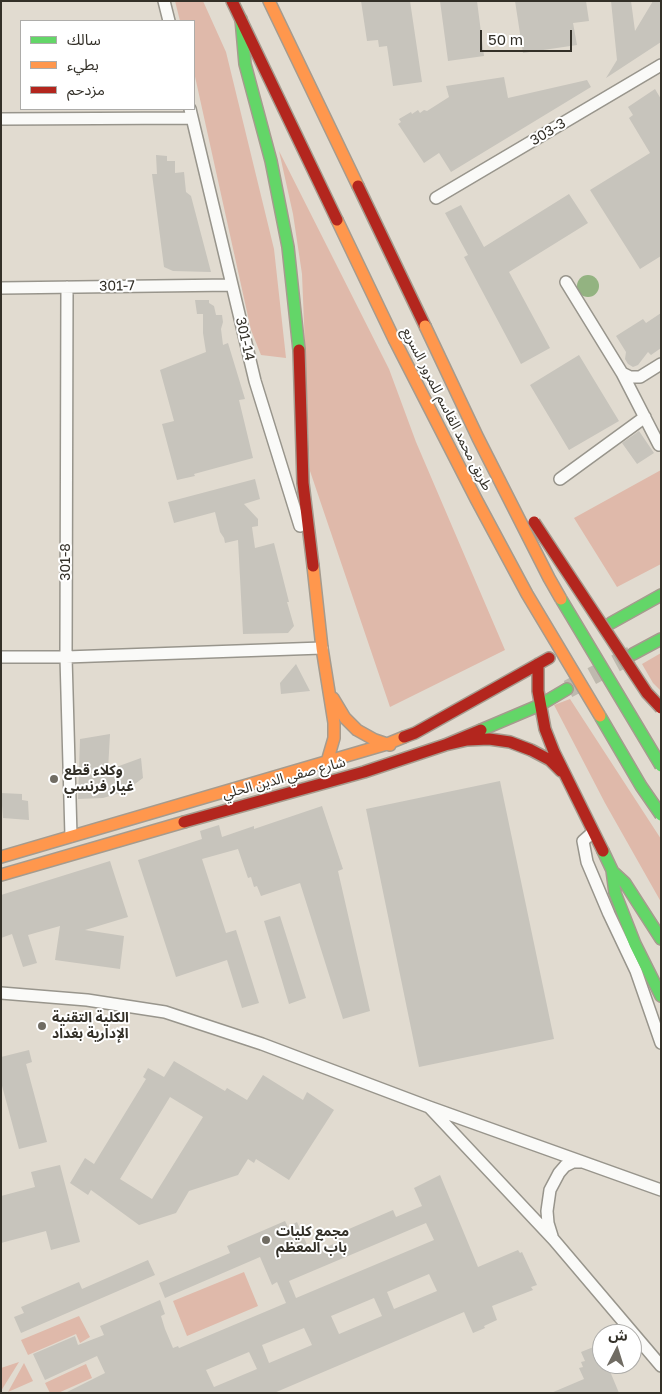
<!DOCTYPE html>
<html>
<head>
<meta charset="utf-8">
<style>
  body { margin:0 }
  #map { position:relative; width:662px; height:1394px; overflow:hidden; background:#e1dbd0; font-family:"Golos Text","Noto Sans Arabic",sans-serif }
  canvas { display:block }
  .frame { position:absolute; inset:0; border:2px solid #333028; pointer-events:none }
  .legend { position:absolute; left:20px; top:20px; width:175px; height:90px; box-sizing:border-box; background:#fff; border:1px solid #adaca9; margin:0; padding:6px 9px; list-style:none; font-size:15px; color:#333028 }
  .legend li { display:flex; align-items:center; gap:10px; height:25px }
  .legend b { width:25px; border:1px solid #adaca9 }
  .north { position:absolute; left:592px; top:1324px; width:50px; height:50px; box-sizing:border-box; background:#fff; border:1px solid #adaca9; border-radius:50%; rotate:5deg; font-size:14px; font-weight:700; line-height:20px; text-align:center; color:#333028 }
  .north::after { content:''; display:block; margin:auto; width:18px; height:22px; background:#706c63; clip-path:polygon(50% 0,100% 100%,50% 72%,0 100%) }
  .scale { position:absolute; left:480px; top:30px; width:92px; height:22px; box-sizing:border-box; border:2px solid #333028; border-top:0; padding-left:6px; font-size:15px; line-height:18px; white-space:nowrap; color:#333028; -webkit-text-stroke:4px #fff; paint-order:stroke }
</style>
</head>
<body>
<div id="map">
<canvas width="662" height="1394"></canvas>
<div class="frame"></div>
<ul class="legend">
<li><b style="height:6px;background:#63d668"></b>سالك</li>
<li><b style="height:6px;background:#ff974d"></b>بطيء</li>
<li><b style="height:6px;background:#b3261e"></b>مزدحم</li>
</ul>
<div class="north">ش</div>
<div class="scale">50 m</div>
</div>
<script>
const c = document.querySelector('canvas').getContext('2d');
c.lineJoin = 'round';
function fillPath(path, color) { c.fillStyle = color; c.fill(path, 'evenodd'); }
const toPath = rows => new Path2D(rows.map(r => 'M' + r).join(''));
function trace(path, color, width, dash) { c.strokeStyle = color; c.lineWidth = width; c.lineCap = dash ? 'butt' : 'round'; c.setLineDash(dash || []); c.stroke(path); }
function write(font, color, halo, rows, align = 'center') {
  c.font = font + ' "Golos Text","Noto Sans Arabic",sans-serif'; c.lineWidth = 4; c.setLineDash([]); c.textBaseline = 'middle'; c.strokeStyle = halo; c.fillStyle = color; for (const [text, x, y, turn = 0] of rows) {
    c.save(); c.translate(x, y); c.rotate((+turn || 0) * Math.PI / 180); c.textAlign = isNaN(turn) ? turn : align; if (halo) c.strokeText(text, 0, 0); c.fillText(text, 0, 0); c.restore();
  }
}
const green = toPath([
  [175,1,203,1,226,52,274,249,286,358,261,355,251,330,194,72,194,21,180,21],
  [279,151,389,369,416,442,505,650,390,707,310,471,302,274,293,214],
  [661,470,661,564,617,587,574,518],
  [661,653,661,691,653,683,642,664],
  [570,699,661,839,661,902,605,803,554,705],
  [244,1272,258,1306,187,1336,173,1301],
  [79,1316,90,1337,80,1343,76,1334,28,1355,21,1340],
  [19,1362,1,1391,1,1368],
  [24,1363,33,1381,8,1392],
  [86,1364,92,1378,58,1393,50,1393,45,1383]
]);
const water = toPath([
  '577 286a11 11 0 1 1 22 0a11 11 0 1 1-22 0Z'
]);
const building = toPath([
  [361,1,410,1,422,82,393,86,387,46,379,47,378,40,367,41],
  [440,1,477,1,484,56,448,61],
  [515,1,586,1,589,21,573,23,577,45,523,53],
  [611,1,631,1,635,31,653,1,661,1,661,42,606,78,617,60],
  [504,77,508,98,587,80,591,87,451,172,439,153,424,163,398,124,401,122,399,119,411,112,412,114,418,110,420,113,424,110,427,111,449,97,446,86],
  [655,89,661,99,661,256,640,269,590,190,650,153,629,118,633,115,628,107],
  [156,155,167,156,167,161,175,161,175,173,184,172,186,192,191,196,211,272,173,271,164,267,152,174,157,174],
  [569,194,588,223,509,272,550,348,521,364,464,257,468,255,445,213,461,205,484,247],
  [195,300,209,300,209,303,214,306,216,315,222,315,223,322,221,329,223,345,228,343,245,399,239,400,253,458,194,474,195,476,177,480,162,424,174,421,160,370,206,352,203,333,203,314,197,314],
  [661,313,661,348,651,355,648,352,638,365,633,367,628,364,625,359,626,352,616,336,643,319,646,323],
  [579,355,619,421,569,450,530,385],
  [639,431,654,453,637,464,622,443],
  [255,479,260,499,244,504,258,519,258,526,252,527,255,548,274,543,289,602,287,602,294,626,288,633,243,634,238,540,225,543,224,538,220,532,215,512,174,523,168,502],
  [296,664,310,691,281,694,280,683],
  [110,734,108,770,141,758,143,778,124,792,103,798,78,799,80,739],
  [500,781,554,1039,419,1067,366,809],
  [1,793,22,794,22,800,28,801,29,820,3,818],
  [322,806,343,869,338,871,370,1011,343,1019,300,883,261,896,257,886,254,887,251,877,248,878,238,849,202,859,226,933,236,930,259,1003,242,1008,227,960,176,977,138,860,202,839,200,831,219,825,222,837,254,826,254,829],
  [110,861,128,917,85,930,124,936,120,969,55,960,60,926,28,935,37,963,23,967,12,934,1,938,1,895],
  [280,916,306,998,289,1004,264,921],
  [29,1050,32,1062,26,1064,47,1142,19,1149,1,1082,1,1057],
  [174,1061,225,1091,227,1088,247,1100,263,1075,303,1100,307,1092,334,1110,289,1180,256,1159,254,1163,248,1159,238,1175,189,1191,176,1213,139,1225,91,1190,88,1195,70,1183,85,1158,94,1164,146,1079,143,1077,148,1068,164,1077],
  [170,1097,203,1117,152,1199,120,1179],
  [60,1165,80,1242,51,1250,46,1231,1,1243,1,1196,35,1187,31,1172],
  [440,1175,478,1267,518,1250,520,1253,522,1252,537,1285,531,1287,533,1290,492,1306,497,1320,484,1326,485,1328,473,1333,464,1312,274,1393,65,1393,105,1373,97,1356,45,1380,33,1354,75,1336,78,1345,104,1335,100,1326,160,1300,165,1314,161,1316,165,1329,173,1348,178,1346,179,1348,286,1303,277,1282,272,1285,260,1257,165,1298,159,1283,230,1253,227,1246,285,1221,288,1227,297,1222,311,1254,338,1242,335,1235,393,1210,396,1217,422,1206,414,1188],
  [426,1223,434,1240,296,1298,289,1281],
  [429,1274,437,1291,394,1309,387,1292],
  [374,1298,382,1316,339,1334,331,1316],
  [304,1328,312,1345,269,1363,262,1345],
  [249,1352,257,1369,214,1387,206,1370],
  [148,1260,155,1275,21,1333,14,1317,24,1313,21,1307,79,1282,82,1289],
  [596,1346,602,1364,607,1364,619,1393,551,1393,584,1379,579,1368,583,1367,581,1362,585,1361,581,1352]
]);
const primaryTunnel = toPath([
  [568,689,633,654]
]);
const street = toPath([
  [164,1,169,21],
  [190,109,255,381,300,526],
  [1,119,192,118],
  [436,198,661,65],
  [566,282,622,373,630,377,640,377,661,364],
  [67,287,66,657,71,836],
  [1,288,232,285],
  [622,373,659,445],
  [560,479,645,417],
  [1,657,66,657,322,648],
  [592,833,583,841,587,862,609,914,636,971,661,1043],
  [1,993,87,1000,165,1012,262,1044,429,1107,661,1190],
  [430,1108,554,1240,661,1366],
  [552,1236,548,1223,547,1211,550,1190,559,1173,565,1166,573,1162,582,1162]
]);
const fast = toPath([
  [241,19,245,64,271,161,288,247,299,350],
  [611,623,661,595],
  [633,654,661,639],
  [481,730,540,705,567,689],
  [603,851,612,870,615,893,635,944,661,996],
  [612,871,625,883,661,939]
]);
const slow = toPath([
  [269,1,358,186],
  [337,220,394,339],
  [313,566,322,648,334,723,334,738,327,762],
  [333,698,345,718,357,730,375,740,390,745],
  [1,857,387,744,404,737],
  [1,875,184,822]
]);
const jam = toPath([
  [232,1,337,220],
  [358,186,425,326],
  [299,350,303,483,313,566],
  [538,664,538,691,545,729,554,752,603,851],
  [404,737,415,733,549,658],
  [445,745,467,740,489,739,510,742,531,750,550,760,561,771],
  [184,822,364,772,445,745,481,730]
]);
const fastBridge = toPath([
  [561,599,661,766],
  [600,716,641,786,661,815]
]);
const slowBridge = toPath([
  [425,326,478,438,549,578,561,599],
  [394,339,476,499,527,594,600,716]
]);
const jamBridge = toPath([
  [534,522,647,693,661,708]
]);
const markers = [
  [54,779,5,"#706c63"],
  [42,1026,5,"#706c63"],
  [266,1240,5,"#706c63"]
];
const streetNames = [
  ["303-3",548,132,-31],
  ["301-7",117,286,-1],
  ["301-14",245,339,77],
  ["طريق محمد القاسم للمرور السريع",447,409,63],
  ["301-8",66,562,-90],
  ["شارع صفي الدين الحلي",284,778,-15]
];
const poiNames = [
  ["وكلاء قطع",64,771],
  ["غيار فرنسي",64,787],
  ["الكلية التقنية",52,1018],
  ["الإدارية بغداد",52,1034],
  ["مجمع كليات",276,1232],
  ["باب المعظم",276,1248]
];
fillPath(green, '#dfb9aa');
fillPath(water, '#93b381');
fillPath(building, '#c7c4bc');
trace(primaryTunnel, '#beb9ae', 18, [18, 9]);
trace(street, '#98958c', 14);
trace(fast, '#a59b8e', 14);
trace(slow, '#a59b8e', 14);
trace(jam, '#a59b8e', 14);
trace(street, '#fafaf8', 11);
trace(fast, '#63d668', 11);
trace(slow, '#ff974d', 11);
trace(jam, '#b3261e', 11);
trace(fastBridge, '#a59b8e', 14, []);
trace(slowBridge, '#a59b8e', 14, []);
trace(jamBridge, '#a59b8e', 14, []);
trace(fastBridge, '#63d668', 11);
trace(slowBridge, '#ff974d', 11);
trace(jamBridge, '#b3261e', 11);
for (const [x, y, r, color] of markers) { const dot = new Path2D(); dot.arc(x, y, r, 0, 2 * Math.PI); c.fillStyle = color; c.fill(dot); trace(dot, '#fff', 2); }
write('14px', '#333028', '#fff', streetNames);
write('bold 14px', '#333028', '#fff', poiNames, 'left');
</script>
</body>
</html>
